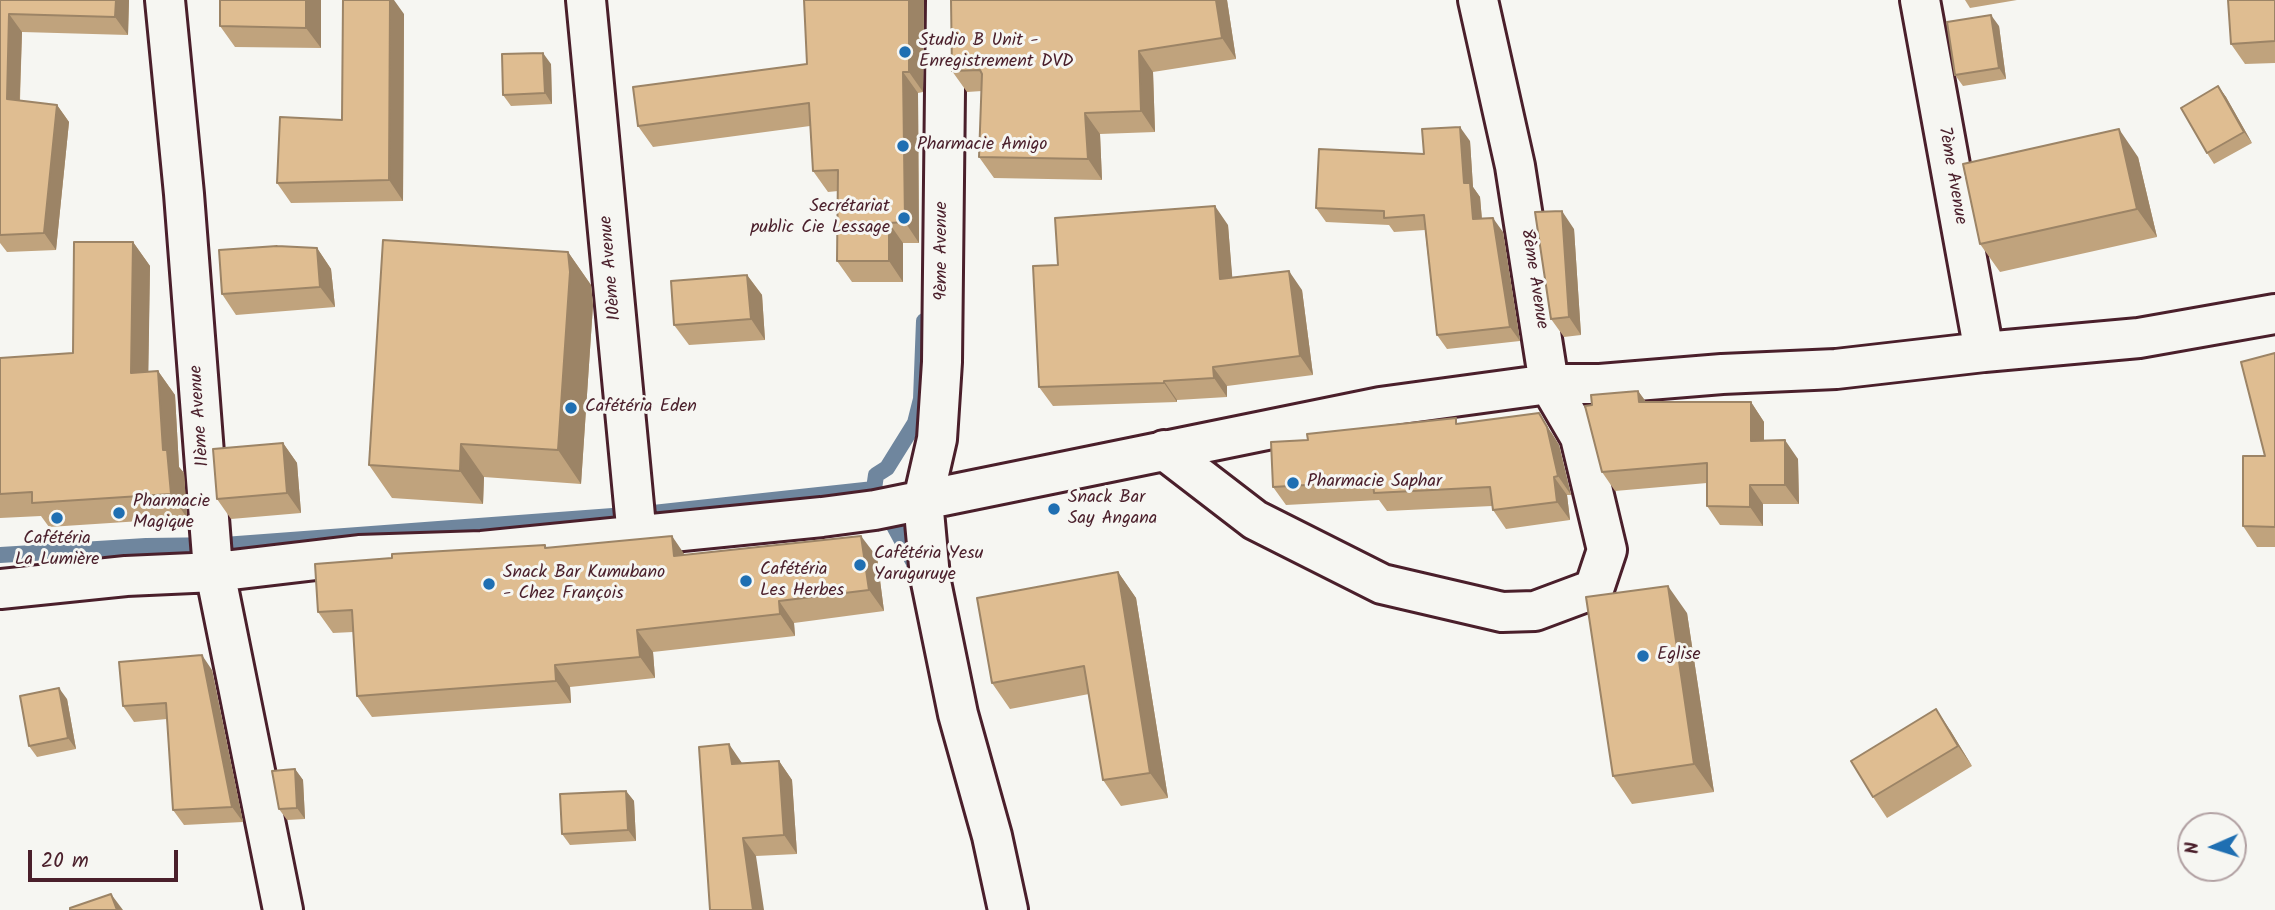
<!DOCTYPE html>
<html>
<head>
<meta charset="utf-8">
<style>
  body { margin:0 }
  #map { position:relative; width:2275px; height:910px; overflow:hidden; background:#f6f6f2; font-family:Kalam,sans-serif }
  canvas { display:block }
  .north { position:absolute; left:2177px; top:812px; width:70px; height:70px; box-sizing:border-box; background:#f6f6f2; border:2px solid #b1a0a2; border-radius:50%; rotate:267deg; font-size:19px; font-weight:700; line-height:28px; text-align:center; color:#4a1f2b }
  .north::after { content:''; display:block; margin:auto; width:24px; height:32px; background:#1f6fb2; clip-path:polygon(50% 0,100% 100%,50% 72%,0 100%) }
  .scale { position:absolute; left:28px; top:850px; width:150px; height:32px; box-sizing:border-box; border:4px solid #4a1f2b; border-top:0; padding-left:9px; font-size:21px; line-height:24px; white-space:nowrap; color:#4a1f2b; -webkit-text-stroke:5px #f6f6f2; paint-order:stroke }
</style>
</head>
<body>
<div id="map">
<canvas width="2275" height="910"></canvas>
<div class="north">N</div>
<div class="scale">20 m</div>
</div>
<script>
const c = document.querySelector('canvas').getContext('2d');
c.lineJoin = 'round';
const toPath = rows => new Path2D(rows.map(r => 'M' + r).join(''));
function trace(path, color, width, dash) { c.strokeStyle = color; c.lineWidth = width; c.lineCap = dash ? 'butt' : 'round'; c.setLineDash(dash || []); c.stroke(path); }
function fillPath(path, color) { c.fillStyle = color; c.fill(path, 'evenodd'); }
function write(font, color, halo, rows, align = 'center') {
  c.font = font + ' Kalam,sans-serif'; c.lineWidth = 6; c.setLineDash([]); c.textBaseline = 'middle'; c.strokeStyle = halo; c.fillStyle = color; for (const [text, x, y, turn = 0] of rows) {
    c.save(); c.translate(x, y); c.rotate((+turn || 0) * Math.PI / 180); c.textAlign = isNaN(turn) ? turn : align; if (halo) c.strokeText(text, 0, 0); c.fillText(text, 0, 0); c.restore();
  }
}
const stream = toPath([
  [925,0,927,39],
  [0,555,146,546,224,545,653,513,874,489],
  [916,574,914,563,874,489,876,475,887,468,915,423,921,399,924,321]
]);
const street = toPath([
  [165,0,184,194,212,557,283,910],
  [586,0,637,537],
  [946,0,942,362,937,439,923,500,930,577,958,714,992,836,1008,910],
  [1920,0,1984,352],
  [1164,450,1255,520,1382,584,1502,612,1535,611,1594,589,1607,550,1580,437,1549,384,1515,166,1478,0],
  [0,589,126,576,215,572,359,555,482,551,822,517,875,510,1380,407,1549,384,1600,384,1722,374,1836,369,1984,352,2139,338,2275,314]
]);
const wall = toPath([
  [0,0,129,0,128,35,22,32,20,101,57,105,69,122,56,250,7,252,0,243],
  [220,0,321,0,321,48,235,47,220,26],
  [924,0,923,92,918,93,919,243,903,243,903,282,852,282,837,261,838,191,828,192,813,171,810,126,653,147,638,126,807,64],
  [1216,0,1227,0,1236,59,1153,72,1155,132,1100,134,1102,180,994,178,979,157,982,91,967,92,952,71],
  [1965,0,2017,0,1970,8],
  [2275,0,2275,63,2245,64,2231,44],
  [404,14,403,201,291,203,277,183,342,120],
  [1999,26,2006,79,1963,86,1955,75],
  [551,64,552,104,511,106,503,95],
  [2218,86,2226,97,2252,143,2214,164,2207,153],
  [1470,141,1473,187,1480,197,1482,219,1503,232,1520,341,1447,349,1437,335,1425,230,1394,232,1389,225,1326,222,1316,208],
  [2138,157,2157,237,2000,272,1980,244],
  [1228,225,1232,278,1302,290,1313,375,1227,386,1227,397,1177,400,1177,402,1053,406,1039,387,1058,265],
  [1574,229,1581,335,1564,337,1551,319],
  [133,242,150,266,148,372,158,371,175,395,179,467,184,473,187,518,49,527,41,516,0,518,0,358,73,353],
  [317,248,331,269,335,307,236,315,222,294],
  [568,252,591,285,593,305,581,484,484,477,483,504,392,498,369,465],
  [747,275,762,295,765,340,689,345,674,325],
  [2275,353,2275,547,2257,547,2243,526,2265,456],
  [1638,391,1646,402,1751,402,1764,422,1764,440,1798,459,1799,504,1763,504,1763,526,1720,525,1707,506,1707,483,1615,491,1602,472,1592,405],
  [1459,423,1551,432,1559,445,1571,495,1567,495,1570,520,1506,529,1493,510,1492,506,1387,511,1379,500,1286,505,1273,487,1308,440],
  [283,443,297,463,301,513,231,519,217,499],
  [545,545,547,548,685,555,877,557,884,611,794,623,795,636,653,652,655,678,570,687,571,703,372,717,357,696,353,632,333,633,318,612],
  [1118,572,1136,598,1168,798,1121,806,1103,780,1089,694,1010,709,992,683],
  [1687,613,1714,792,1632,804,1613,776],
  [212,670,243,822,184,825,173,810,167,719,134,722,123,706],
  [67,699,76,749,37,757,29,746],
  [1950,730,1972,766,1887,818,1873,797],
  [779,761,792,780,797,854,756,856,710,910,742,763],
  [295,769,303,780,305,819,287,820,279,809],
  [626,791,634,801,636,841,570,845,562,834]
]);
const shadedWall = toPath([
  [116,0,129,0,128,35,115,17],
  [306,0,321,0,321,48,306,28],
  [390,0,394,0,404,14,403,201,389,180],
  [909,0,924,0,923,92,909,72],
  [1216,0,1227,0,1236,59,1222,38],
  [9,14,22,32,19,117,7,99],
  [1991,15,1999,26,2006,79,1999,68],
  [1139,51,1153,72,1155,132,1141,111],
  [543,53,551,64,552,104,545,93],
  [903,72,918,93,919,243,905,222],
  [2218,86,2226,97,2252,143,2244,132],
  [57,105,69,122,56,250,44,233],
  [1085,113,1100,134,1102,180,1088,159],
  [1460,127,1470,141,1473,187,1480,197,1483,233,1473,219,1464,183],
  [2119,129,2138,157,2157,237,2137,209],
  [1215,206,1228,225,1234,298,1220,279],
  [1562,211,1574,229,1581,335,1569,317],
  [1493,218,1503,232,1520,341,1510,327],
  [889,223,903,243,903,282,889,261],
  [133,242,150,266,148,396,131,373],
  [317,248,331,269,335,307,320,287],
  [568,252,591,285,593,305,581,484,558,450],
  [1289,271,1302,290,1313,375,1300,356],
  [747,275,762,295,765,340,751,319],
  [1213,367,1227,386,1227,397,1214,378],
  [158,371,175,395,179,467,184,473,187,518,171,494,163,450],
  [1164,381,1177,400,1177,402,1164,383],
  [1638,391,1652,410,1639,402],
  [1751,402,1764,422,1764,460,1751,441],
  [1539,413,1559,445,1571,495,1558,476],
  [1785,440,1798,459,1799,504,1785,485],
  [283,443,297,463,301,513,287,493],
  [461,444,484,477,483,504,460,471],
  [1554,477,1567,495,1570,520,1557,502],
  [1750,485,1763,504,1763,526,1750,507],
  [672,536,687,558,674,556],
  [861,536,877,557,884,611,869,590],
  [1118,572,1136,598,1168,798,1150,773],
  [1668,586,1687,613,1714,792,1694,764],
  [779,601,794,623,795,636,780,614],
  [637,630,653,652,655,678,640,657],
  [202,655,212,670,243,822,232,807],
  [555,665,570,687,571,703,556,681],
  [59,688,67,699,76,749,68,738],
  [1936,709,1950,730,1972,766,1958,746],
  [729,744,742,763,745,783,732,764],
  [779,761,792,780,797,854,784,835],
  [295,769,303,780,305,819,297,808],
  [626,791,634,801,636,841,628,830],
  [743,838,756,856,764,910,753,910],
  [111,894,123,910,117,910]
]);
const building = toPath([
  [0,0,116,0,115,17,9,14,7,99,57,105,44,233,0,235,0,0],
  [220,0,306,0,306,28,220,26,220,0],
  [343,0,390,0,389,180,277,183,280,117,342,120,343,0],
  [804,0,909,0,909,72,903,72,905,222,889,223,889,261,837,261,838,170,813,171,809,103,638,126,633,87,807,64,804,0],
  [951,0,1216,0,1222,38,1139,51,1141,111,1085,113,1088,159,979,157,982,74,980,70,952,71,951,0],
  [2228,0,2275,0,2275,41,2231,44,2228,0],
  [1991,15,1999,68,1955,75,1947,22,1991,15],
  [543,53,545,93,503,95,502,54,543,53],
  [2218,86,2244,132,2207,153,2181,108,2218,86],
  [1460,127,1464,183,1470,183,1473,219,1493,218,1510,327,1437,335,1424,215,1384,218,1384,211,1316,208,1319,149,1424,154,1422,129,1460,127],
  [2119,129,2137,209,1980,244,1963,164,2119,129],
  [1215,206,1220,279,1289,271,1300,356,1213,367,1214,378,1164,381,1164,383,1039,387,1033,266,1058,265,1055,218,1215,206],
  [1562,211,1569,317,1551,319,1535,212,1562,211],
  [383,240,568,252,570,272,558,450,461,444,460,471,369,465,383,240],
  [74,242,133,242,131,373,158,371,163,450,167,450,171,494,32,503,32,492,0,494,0,358,73,353,74,242],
  [277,246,317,248,320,287,222,294,219,250,277,246],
  [747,275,751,319,674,325,671,281,747,275],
  [2275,353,2275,527,2243,526,2243,456,2265,456,2241,362,2275,353],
  [1638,391,1639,402,1751,402,1751,441,1785,440,1785,485,1750,485,1750,507,1707,506,1707,463,1602,472,1585,406,1592,405,1591,395,1638,391],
  [1539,413,1547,427,1558,476,1554,477,1557,502,1493,510,1490,487,1374,493,1373,481,1273,487,1271,442,1308,440,1307,434,1456,418,1456,424,1539,413],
  [283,443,287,493,217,499,213,449,283,443],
  [672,536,674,556,861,536,869,590,779,601,780,614,637,630,640,657,555,665,556,681,357,696,352,610,318,612,315,564,392,558,392,554,545,545,545,548,672,536],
  [1118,572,1150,773,1103,780,1084,666,992,683,977,598,1118,572],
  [1668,586,1694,764,1613,776,1586,597,1668,586],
  [202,655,232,807,173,810,166,703,123,706,119,662,202,655],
  [59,688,68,738,29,746,20,696,59,688],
  [1936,709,1958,746,1873,797,1851,761,1936,709],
  [729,744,732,764,779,761,784,835,743,838,753,910,710,910,699,747,729,744],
  [295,769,297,808,279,809,272,771,295,769],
  [626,791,628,830,562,834,560,794,626,791],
  [111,894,117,910,70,910,70,908,111,894]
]);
const markers = [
  [905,52,7,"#1f6fb2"],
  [903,146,7,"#1f6fb2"],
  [904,218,7,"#1f6fb2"],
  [571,408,7,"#1f6fb2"],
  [1293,483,7,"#1f6fb2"],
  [1054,509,7,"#1f6fb2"],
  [119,513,7,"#1f6fb2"],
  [57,518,7,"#1f6fb2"],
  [860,565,7,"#1f6fb2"],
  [746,581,7,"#1f6fb2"],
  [489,584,7,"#1f6fb2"],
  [1643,656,7,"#1f6fb2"]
];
const poiNames = [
  ["Studio B Unit -",919,42],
  ["Enregistrement DVD",919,63],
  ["Pharmacie Amigo",917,146],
  ["Secrétariat",890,208,"right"],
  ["public Cie Lessage",890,229,"right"],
  ["Cafétéria Eden",585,408],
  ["Pharmacie Saphar",1307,483],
  ["Snack Bar",1068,499],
  ["Say Angana",1068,520],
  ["Pharmacie",133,503],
  ["Magique",133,524],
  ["Cafétéria",57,540,"center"],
  ["La Lumière",57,561,"center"],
  ["Cafétéria Yesu",874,555],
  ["Yaruguruye",874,576],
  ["Cafétéria",760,571],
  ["Les Herbes",760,592],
  ["Snack Bar Kumubano",503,574],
  ["- Chez François",503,595],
  ["Eglise",1657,656]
];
const streetNames = [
  ["7ème Avenue",1951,176,80],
  ["9ème Avenue",943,251,-90],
  ["10ème Avenue",612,268,-95],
  ["8ème Avenue",1533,279,81],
  ["11ème Avenue",201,416,-94]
];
trace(stream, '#6f869e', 16);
trace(street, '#4a1f2b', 44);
trace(street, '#f6f6f2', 38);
fillPath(wall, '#c0a37d');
fillPath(shadedWall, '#9c8466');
fillPath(building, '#dfbd91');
trace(building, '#9c8466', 2);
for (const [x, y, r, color] of markers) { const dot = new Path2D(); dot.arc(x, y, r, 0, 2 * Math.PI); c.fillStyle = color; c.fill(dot); trace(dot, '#f6f6f2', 2.5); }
write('18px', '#4a1f2b', '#f6f6f2', poiNames, 'left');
write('18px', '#4a1f2b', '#f6f6f2', streetNames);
</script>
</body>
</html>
